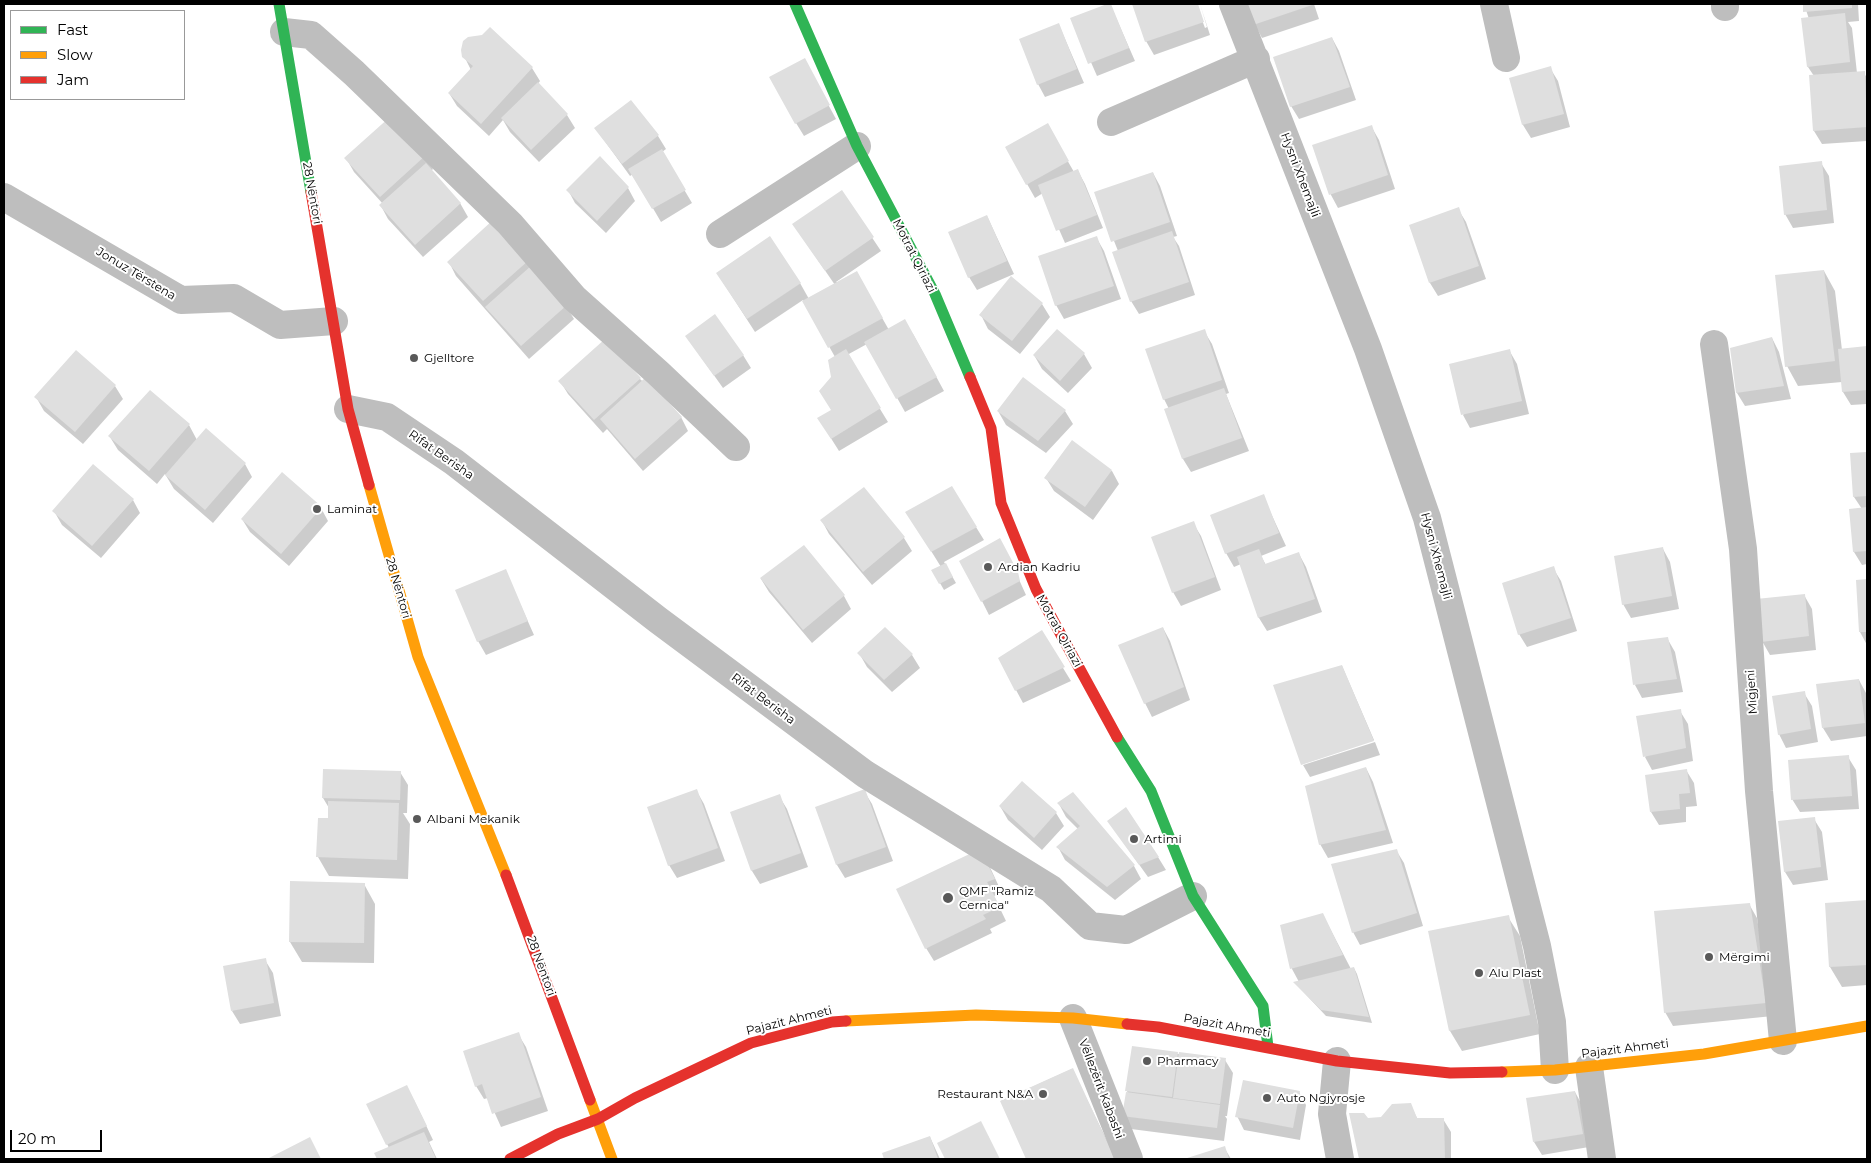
<!DOCTYPE html>
<html>
<head>
<meta charset="utf-8">
<style>
  body { margin:0 }
  #map { position:relative; width:1871px; height:1163px; overflow:hidden; background:#fff; font-family:Montserrat,sans-serif }
  canvas { display:block }
  .frame { position:absolute; inset:0; border:5px solid #000; pointer-events:none }
  .legend { position:absolute; left:10px; top:10px; width:175px; height:90px; box-sizing:border-box; background:#fff; border:1px solid #999; margin:0; padding:6px 9px; list-style:none; font-size:15px; color:#000 }
  .legend li { display:flex; align-items:center; gap:10px; height:25px }
  .legend b { width:25px; border:1px solid #999 }
  .scale { position:absolute; left:10px; top:1130px; width:92px; height:22px; box-sizing:border-box; border:2px solid #000; border-top:0; padding-left:6px; font-size:15px; line-height:18px; white-space:nowrap; color:#000; -webkit-text-stroke:4px #fff; paint-order:stroke }
</style>
</head>
<body>
<div id="map">
<canvas width="1871" height="1163"></canvas>
<div class="frame"></div>
<ul class="legend">
<li><b style="height:6px;background:#30b455"></b>Fast</li>
<li><b style="height:6px;background:#ff9f0a"></b>Slow</li>
<li><b style="height:6px;background:#e5322d"></b>Jam</li>
</ul>
<div class="scale">20 m</div>
</div>
<script>
const c = document.querySelector('canvas').getContext('2d');
c.lineJoin = 'round';
function fillPath(path, color) { c.fillStyle = color; c.fill(path, 'evenodd'); }
const toPath = rows => new Path2D(rows.map(r => 'M' + r).join(''));
function trace(path, color, width, dash) { c.strokeStyle = color; c.lineWidth = width; c.lineCap = dash ? 'butt' : 'round'; c.setLineDash(dash || []); c.stroke(path); }
function write(font, color, halo, rows, align = 'center') {
  c.font = font + ' Montserrat,sans-serif'; c.lineWidth = 4; c.setLineDash([]); c.textBaseline = 'middle'; c.strokeStyle = halo; c.fillStyle = color; for (const [text, x, y, turn = 0] of rows) {
    c.save(); c.translate(x, y); c.rotate((+turn || 0) * Math.PI / 180); c.textAlign = isNaN(turn) ? turn : align; if (halo) c.strokeText(text, 0, 0); c.fillText(text, 0, 0); c.restore();
  }
}
const shadow = toPath([
  [1110,4,1135,61,1097,76,1072,19],
  [1133,4,1196,4,1205,28,1207,27,1200,4,1210,35,1154,55,1146,41],
  [1247,4,1314,4,1319,19,1262,38,1255,25],
  [1804,4,1858,4,1859,21,1848,22,1852,28,1857,73,1864,73,1867,78,1867,141,1822,144,1814,131,1814,76,1808,67,1809,19],
  [1059,25,1084,83,1045,97,1038,84],
  [490,28,532,68,540,81,538,84,567,115,575,128,539,162,510,132,503,120,489,136,457,106,449,93,471,70,464,56],
  [1332,38,1339,51,1356,100,1299,119,1291,106],
  [804,60,836,119,804,136,796,123],
  [1550,68,1558,81,1570,127,1531,138,1523,125,1510,79],
  [631,102,658,136,666,149,662,152,692,203,661,222,633,174,630,176,596,129],
  [1047,125,1074,172,1078,171,1085,184,1103,228,1065,243,1043,193,1035,198,1006,147],
  [1371,126,1379,140,1395,189,1338,208,1331,195,1314,146],
  [425,156,433,169,431,171,460,203,468,217,423,257,388,219,381,206,383,204,354,172,346,158],
  [1821,163,1829,176,1834,223,1793,228,1785,214],
  [1153,173,1160,186,1177,236,1173,237,1179,246,1195,295,1139,314,1131,301,1118,251,1095,193],
  [628,188,635,201,606,233,575,203,568,190],
  [841,191,881,251,836,282,864,286,889,330,913,334,944,391,905,412,867,344,847,355,888,422,839,451,827,432,832,411,835,357,803,300,755,332,717,273,800,283,809,299,835,285,802,237],
  [1458,209,1466,222,1486,279,1438,296,1430,283,1410,226],
  [987,216,1014,274,977,290,969,277],
  [493,222,566,306,574,319,529,359,456,276,449,262],
  [1096,237,1104,251,1121,299,1064,319,1056,305],
  [1824,271,1835,291,1842,350,1867,348,1867,404,1851,405,1843,392,1842,382,1798,386,1787,366],
  [1042,304,1050,317,1020,354,988,329,981,315],
  [1057,330,1084,354,1092,368,1068,393,1042,369,1034,355],
  [1204,331,1212,344,1229,393,1226,394,1249,451,1191,472,1183,459,1166,410,1169,409,1164,399],
  [686,336,743,355,751,368,723,388],
  [1772,338,1779,352,1791,399,1745,406,1737,393,1731,349],
  [1509,350,1517,364,1529,414,1470,428,1463,415],
  [640,379,681,417,688,431,643,471,607,429,603,433,568,394,560,381],
  [115,386,123,399,83,444,44,411,36,397],
  [998,411,1065,411,1073,424,1046,453,1006,425],
  [189,425,197,440,245,464,252,477,213,523,174,489,165,474,157,484,118,450,110,437],
  [1867,453,1867,564,1862,565,1854,552,1862,509,1854,497,1851,455],
  [1112,471,1119,484,1093,520,1054,491,1046,478],
  [864,489,904,538,912,551,872,585,829,534,822,521],
  [1263,496,1286,546,1261,556,1266,565,1299,554,1306,567,1322,612,1267,631,1259,618,1241,564,1234,567,1226,553],
  [133,500,140,513,101,558,62,525,54,511],
  [321,508,328,521,289,566,250,532,242,519],
  [1193,523,1201,536,1221,590,1181,606,1173,592],
  [915,525,976,527,984,540,944,562,956,583,944,590,933,571,941,567],
  [804,547,844,596,851,609,812,643,769,592,761,579],
  [1663,549,1670,562,1679,609,1631,618,1623,604],
  [1007,553,1026,595,989,615,982,601],
  [1553,568,1561,581,1577,631,1527,647,1519,634],
  [505,570,534,635,486,655,478,641],
  [1867,580,1867,645,1860,632,1857,581],
  [1804,595,1812,609,1816,650,1770,655,1762,641],
  [1163,628,1170,641,1190,700,1152,717,1145,703],
  [1041,632,1071,681,1023,703,1016,690],
  [1667,638,1675,652,1683,692,1642,698,1635,685],
  [859,653,912,655,920,668,892,692,867,667],
  [1342,666,1374,740,1303,763,1303,765,1275,686],
  [1859,680,1866,693,1867,736,1831,741,1823,728],
  [1804,693,1812,706,1818,742,1786,748,1779,734],
  [1680,711,1688,724,1693,761,1652,770,1645,757],
  [1375,742,1380,755,1310,777,1303,765],
  [1848,757,1856,770,1859,809,1800,812,1792,799],
  [1366,768,1373,782,1393,843,1328,858,1320,844],
  [1686,770,1694,783,1697,806,1686,807,1686,822,1659,825,1651,812],
  [400,772,408,785,407,813,403,813,410,824,408,879,329,876,318,857,329,819,329,808,323,798],
  [696,790,704,804,725,861,677,878,669,865],
  [864,791,872,804,893,861,845,878,837,865,816,808],
  [779,796,787,809,808,867,760,884,752,871,731,813],
  [1059,804,1134,866,1141,879,1115,900,1065,860,1058,847,1078,829,1066,817],
  [1000,806,1056,813,1064,826,1042,850,1008,820],
  [1814,819,1822,832,1828,880,1793,885,1785,872],
  [1108,821,1158,857,1166,870,1148,877],
  [1396,850,1404,863,1423,926,1360,945,1353,932],
  [988,863,1002,893,994,896,1006,921,990,929,992,933,934,961,926,948],
  [364,884,375,904,374,963,302,962,290,942],
  [1867,901,1867,985,1842,987,1830,967,1826,904],
  [1749,904,1757,918,1773,1016,1673,1026,1665,1012],
  [1323,915,1351,969,1354,968,1357,974,1372,1023,1326,1016,1295,983,1299,982,1292,969,1282,926],
  [1508,917,1520,936,1540,1034,1462,1051,1450,1031,1430,932],
  [265,960,273,973,281,1016,240,1024,232,1011],
  [518,1034,526,1047,548,1111,501,1127,488,1098,484,1099,476,1086],
  [1133,1048,1225,1060,1233,1073,1227,1116,1225,1116,1227,1119,1224,1141,1131,1129,1124,1116,1128,1094,1127,1091],
  [1072,1069,1116,1159,1028,1159,1001,1101],
  [1299,1092,1306,1105,1300,1140,1244,1130,1237,1116],
  [1575,1092,1582,1105,1589,1147,1542,1155,1534,1142],
  [414,1100,433,1140,429,1142,437,1159,378,1159,376,1153,389,1148,368,1105],
  [1410,1104,1418,1120,1443,1119,1451,1132,1451,1159,1361,1159,1350,1114,1367,1119,1382,1118],
  [988,1136,999,1159,946,1159,938,1143],
  [930,1137,940,1159,885,1159,883,1154],
  [1224,1147,1231,1159,1187,1159]
]);
const building = toPath([
  [1107,4,1111,4,1129,48,1088,64,1070,18],
  [1132,4,1198,4,1204,22,1145,42],
  [1246,4,1315,4,1253,25],
  [1803,4,1852,4,1852,8,1803,12],
  [1845,13,1850,62,1807,67,1801,18],
  [1059,23,1077,69,1037,85,1019,39],
  [490,27,533,67,481,124,448,93,473,66,462,57,461,50,463,41,468,37,482,35],
  [1332,37,1350,87,1290,107,1273,57],
  [805,58,830,105,795,124,769,77],
  [1551,66,1564,114,1522,125,1509,78],
  [1865,71,1867,127,1813,131,1809,75],
  [538,82,568,114,531,150,501,118],
  [631,100,659,135,622,164,594,128],
  [391,116,426,155,380,197,344,158],
  [1048,123,1069,161,1026,185,1005,147],
  [1372,125,1388,175,1329,195,1312,145],
  [662,149,686,190,652,209,628,169],
  [600,156,629,187,597,221,566,190],
  [1822,161,1827,210,1784,215,1779,166],
  [426,163,461,203,415,245,379,205],
  [1078,169,1097,215,1056,231,1038,185],
  [1153,172,1170,222,1111,242,1094,192],
  [842,190,874,237,825,271,792,224],
  [1459,207,1479,266,1429,283,1409,225],
  [987,215,1007,261,968,278,948,232],
  [493,220,529,260,483,301,447,262],
  [1172,231,1189,282,1130,302,1112,252],
  [770,236,801,283,747,319,716,273],
  [1097,236,1114,286,1055,306,1038,256],
  [532,265,567,305,521,346,485,307],
  [1824,270,1835,361,1785,367,1775,275],
  [857,271,883,318,828,348,802,301],
  [1011,276,1043,303,1012,341,979,315],
  [715,314,744,355,714,376,685,336],
  [905,319,937,377,896,399,864,342],
  [1057,329,1085,353,1060,381,1033,355],
  [1205,329,1222,380,1163,400,1145,349],
  [1772,337,1784,386,1736,393,1730,348],
  [605,339,641,378,594,420,558,381],
  [1867,346,1867,390,1842,392,1838,349],
  [846,349,881,408,831,439,817,418,831,410,819,391,831,377,828,360],
  [1510,349,1522,401,1461,415,1449,364],
  [76,350,116,385,75,432,34,397],
  [646,377,682,417,635,459,600,419],
  [1023,377,1066,410,1038,441,997,411],
  [1224,388,1242,438,1182,459,1164,409],
  [150,390,190,424,149,471,108,436],
  [206,428,246,463,205,510,165,475],
  [1072,440,1112,470,1085,507,1044,478],
  [1867,452,1867,496,1853,497,1850,453],
  [93,464,134,499,92,546,52,511],
  [282,472,322,507,281,554,241,519],
  [952,486,977,527,931,552,905,512],
  [864,487,905,537,863,572,820,520],
  [1264,494,1279,533,1225,554,1210,515],
  [1867,507,1867,551,1853,552,1849,509],
  [1194,521,1215,577,1172,593,1151,537],
  [1000,538,1018,572,1020,581,981,602,959,561],
  [804,545,845,595,803,630,760,578],
  [1663,547,1672,596,1622,605,1614,556],
  [1259,549,1265,564,1299,552,1315,599,1258,618,1237,557],
  [946,563,953,577,939,584,931,570],
  [1554,566,1571,618,1518,635,1502,583],
  [506,569,528,621,477,642,455,590],
  [1867,579,1867,632,1859,632,1856,580],
  [1805,594,1809,636,1761,642,1756,599],
  [885,627,913,654,884,680,857,653],
  [1163,627,1184,687,1144,704,1118,645],
  [1042,630,1065,667,1015,691,998,658],
  [1668,637,1677,679,1633,685,1627,642],
  [1342,665,1374,741,1301,765,1273,685],
  [1859,679,1865,723,1822,728,1816,684],
  [1805,691,1811,729,1778,735,1772,696],
  [1681,709,1686,748,1643,757,1636,716],
  [1849,755,1852,796,1791,800,1788,760],
  [1366,767,1386,830,1319,845,1305,786],
  [323,769,401,771,400,800,322,798],
  [1687,769,1690,793,1679,794,1680,809,1650,812,1645,775],
  [1022,781,1057,812,1034,838,999,806],
  [697,789,718,848,668,866,647,807],
  [865,789,886,847,836,865,815,807],
  [1073,792,1135,865,1107,887,1056,847,1080,826,1057,803],
  [780,794,801,853,751,871,730,812],
  [328,801,399,803,397,860,316,857,318,818,328,818],
  [1126,807,1159,857,1139,865,1107,821],
  [1815,817,1821,867,1784,872,1778,821],
  [980,849,995,879,987,882,1000,907,983,915,986,919,925,949,896,889],
  [1397,849,1417,913,1352,933,1331,864],
  [290,881,365,883,364,943,289,942],
  [1867,900,1867,965,1829,967,1825,903],
  [1750,903,1766,1003,1664,1013,1654,911],
  [1323,913,1343,955,1290,969,1280,925],
  [1509,915,1530,1015,1449,1031,1428,931],
  [266,958,274,1003,231,1011,223,966],
  [1354,967,1369,1017,1321,1010,1293,982],
  [519,1032,541,1097,492,1114,482,1084,475,1087,463,1051],
  [1132,1046,1178,1052,1172,1097,1125,1091],
  [1179,1052,1226,1058,1220,1104,1173,1098],
  [1073,1068,1115,1159,1026,1159,1000,1101],
  [1243,1080,1300,1091,1293,1128,1235,1117],
  [407,1085,427,1126,386,1145,366,1104],
  [1575,1091,1583,1134,1533,1142,1526,1098],
  [1126,1092,1220,1105,1217,1128,1122,1116],
  [1411,1103,1417,1118,1444,1118,1445,1159,1359,1159,1349,1113,1364,1113,1368,1118,1381,1117,1392,1104],
  [981,1121,1000,1159,945,1159,937,1143],
  [424,1132,436,1159,377,1159,374,1153],
  [930,1136,938,1159,884,1159,882,1153],
  [310,1137,321,1159,270,1159,269,1158],
  [1225,1146,1229,1159,1184,1159]
]);
const street = toPath([
  [1233,4,1368,349,1427,518,1537,946,1552,1022,1555,1070],
  [1494,4,1506,58],
  [1725,4,1725,7],
  [284,32,311,35,354,73,510,224,574,298,658,373,736,447],
  [1111,122,1256,59],
  [4,197,181,300,234,298,280,325,334,321],
  [720,234,857,146],
  [1714,344,1743,549,1759,791,1783,1041],
  [348,409,387,417,454,462,658,620,865,774,1051,889,1090,926,1126,930,1193,896],
  [1073,1018,1129,1159],
  [1337,1061,1332,1114,1340,1159],
  [1589,1067,1602,1159]
]);
const fast = toPath([
  [279,4,311,192],
  [795,4,857,146,935,294,970,377],
  [1117,737,1151,791,1193,896,1263,1006,1268,1047]
]);
const slow = toPath([
  [369,485,418,657,506,875],
  [846,1021,976,1015,1073,1018,1127,1024],
  [1502,1072,1555,1070,1704,1054,1867,1026],
  [590,1100,612,1159]
]);
const jam = toPath([
  [311,192,348,409,369,485],
  [970,377,991,428,1001,503,1036,589,1117,737],
  [506,875,590,1100],
  [1127,1024,1158,1027,1337,1061,1450,1073,1502,1072],
  [510,1159,558,1134,598,1119,635,1098,751,1043,832,1022,846,1021]
]);
const markers = [
  [414,358,5,"#595959"],
  [317,509,5,"#595959"],
  [988,567,5,"#595959"],
  [417,819,5,"#595959"],
  [1134,839,5,"#595959"],
  [948,898,6,"#595959"],
  [1709,957,5,"#595959"],
  [1479,973,5,"#595959"],
  [1147,1061,5,"#595959"],
  [1043,1094,5,"#595959"],
  [1267,1098,5,"#595959"]
];
const streetNames = [
  ["Hysni Xhemajli",1300,175,69],
  ["28 Nëntori",312,193,80],
  ["Motrat Qiriazi",914,256,63],
  ["Jonuz Tërstena",136,274,31],
  ["Rifat Berisha",441,455,35],
  ["Hysni Xhemajli",1436,556,75],
  ["28 Nëntori",398,588,74],
  ["Motrat Qiriazi",1059,631,61],
  ["Migjeni",1752,692,-94],
  ["Rifat Berisha",763,699,37],
  ["28 Nëntori",541,966,70],
  ["Pajazit Ahmeti",789,1021,-14],
  ["Pajazit Ahmeti",1227,1026,10],
  ["Pajazit Ahmeti",1625,1049,-7],
  ["Vëllezërit Kabashi",1101,1089,69]
];
const poiNames = [
  ["Gjelltore",424,358],
  ["Laminat",327,509],
  ["Ardian Kadriu",998,567],
  ["Albani Mekanik",427,819],
  ["Artimi",1144,839],
  ["QMF \"Ramiz",959,891],
  ["Cernica\"",959,905],
  ["Mërgimi",1719,957],
  ["Alu Plast",1489,973],
  ["Pharmacy",1157,1061],
  ["Restaurant N&A",1033,1094,"right"],
  ["Auto Ngjyrosje",1277,1098]
];
fillPath(shadow, '#0003');
fillPath(building, '#dfdfdf');
trace(street, '#bebebe', 28);
trace(fast, '#30b455', 11);
trace(slow, '#ff9f0a', 11);
trace(jam, '#e5322d', 11);
for (const [x, y, r, color] of markers) { const dot = new Path2D(); dot.arc(x, y, r, 0, 2 * Math.PI); c.fillStyle = color; c.fill(dot); trace(dot, '#fff', 2); }
write('12px', '#000', '#fff', streetNames);
write('12px', '#000', '#fff', poiNames, 'left');
</script>
</body>
</html>
